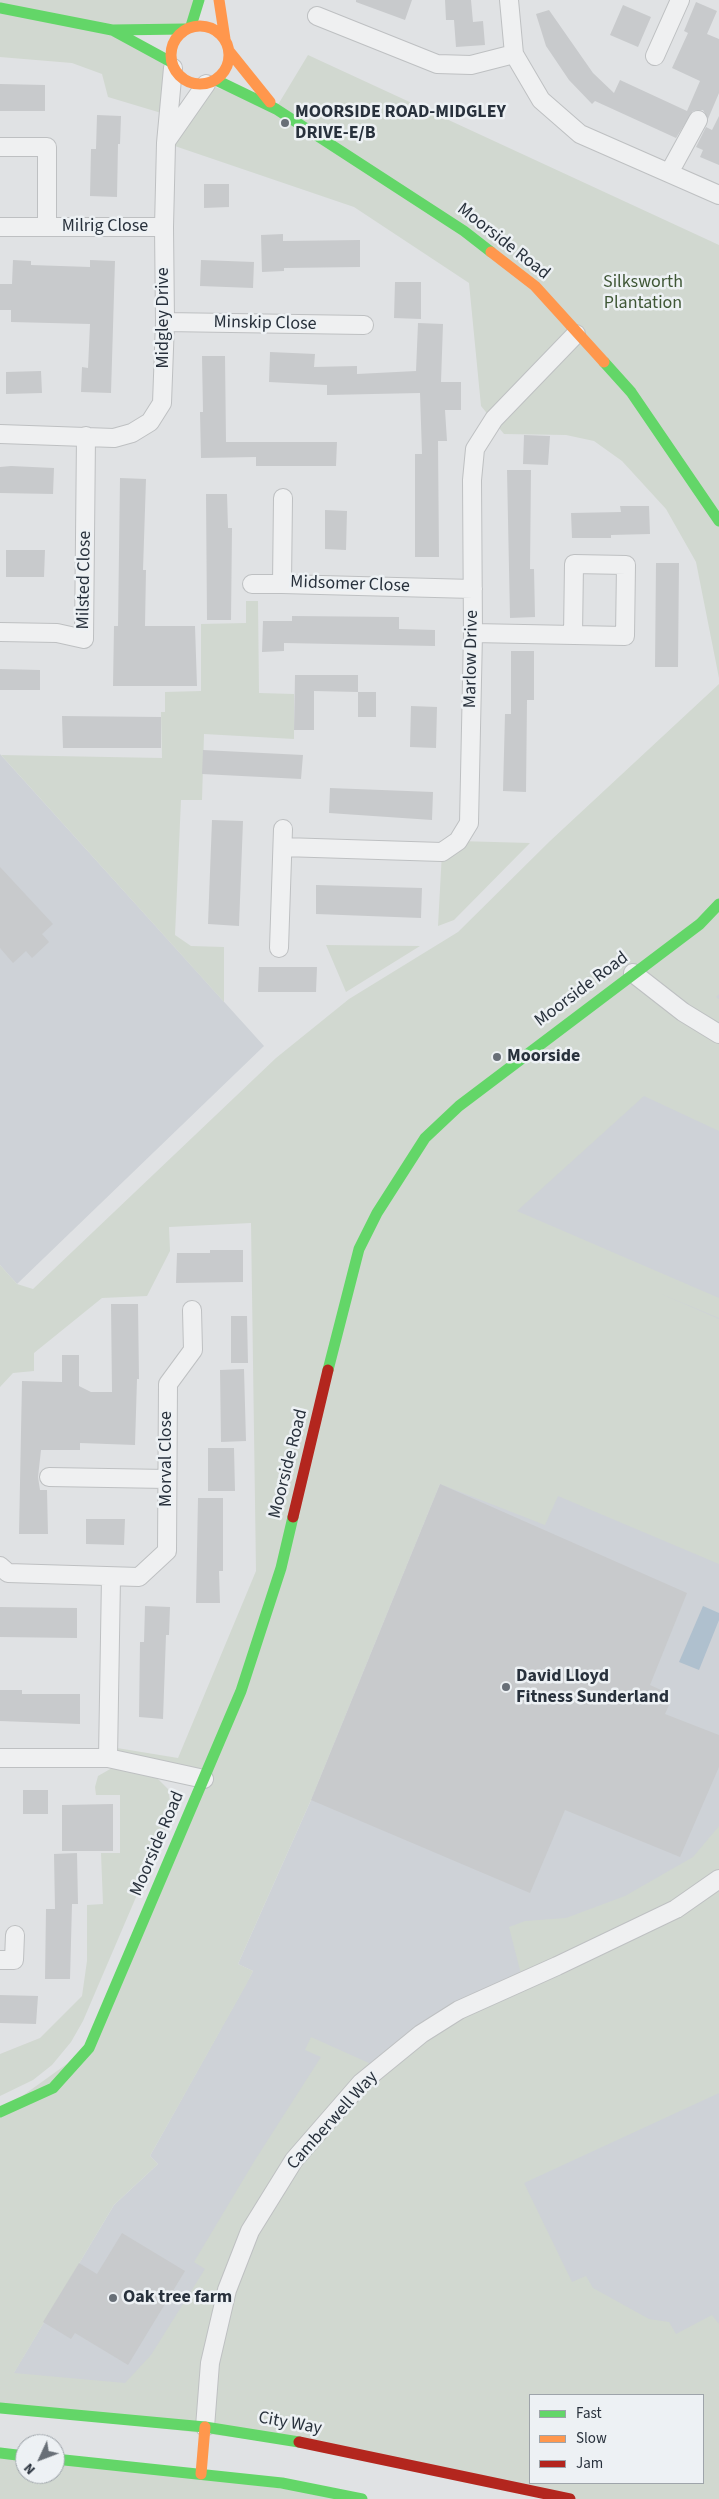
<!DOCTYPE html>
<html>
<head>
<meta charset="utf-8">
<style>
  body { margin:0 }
  #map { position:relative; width:719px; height:2499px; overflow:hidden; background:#e0e2e4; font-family:"Source Sans 3",sans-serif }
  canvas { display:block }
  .legend { position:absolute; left:529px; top:2394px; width:175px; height:90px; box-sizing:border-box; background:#edf1f4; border:1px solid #9ea4aa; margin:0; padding:6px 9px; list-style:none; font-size:15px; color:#28313c }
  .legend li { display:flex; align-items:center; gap:10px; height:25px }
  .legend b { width:25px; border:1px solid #9ea4aa }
  .north { position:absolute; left:15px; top:2434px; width:50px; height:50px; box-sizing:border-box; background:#edf1f4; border:1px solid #9ea4aa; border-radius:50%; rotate:227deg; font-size:14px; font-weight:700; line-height:20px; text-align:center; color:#28313c }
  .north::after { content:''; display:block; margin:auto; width:18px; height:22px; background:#686f77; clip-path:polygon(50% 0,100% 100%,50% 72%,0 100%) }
</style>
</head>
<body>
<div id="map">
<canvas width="719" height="2499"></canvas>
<ul class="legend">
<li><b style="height:6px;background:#63d668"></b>Fast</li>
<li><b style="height:6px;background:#ff974d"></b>Slow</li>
<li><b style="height:6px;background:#b3261e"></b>Jam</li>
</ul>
<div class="north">N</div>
</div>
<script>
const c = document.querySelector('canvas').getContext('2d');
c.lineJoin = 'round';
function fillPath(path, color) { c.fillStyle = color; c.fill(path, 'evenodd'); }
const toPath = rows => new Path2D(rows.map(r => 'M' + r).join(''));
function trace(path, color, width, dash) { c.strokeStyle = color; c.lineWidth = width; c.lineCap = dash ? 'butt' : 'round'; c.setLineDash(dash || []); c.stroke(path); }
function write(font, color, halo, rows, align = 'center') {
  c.font = font + ' "Source Sans 3",sans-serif'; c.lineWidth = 5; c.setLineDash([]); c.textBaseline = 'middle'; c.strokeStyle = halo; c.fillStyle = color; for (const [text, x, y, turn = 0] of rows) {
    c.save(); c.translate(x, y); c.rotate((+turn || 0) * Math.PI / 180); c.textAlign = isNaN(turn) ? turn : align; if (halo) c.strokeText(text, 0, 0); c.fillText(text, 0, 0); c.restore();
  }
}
const built = toPath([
  [0,754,264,1046,17,1284,0,1265],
  [719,904,719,2451,703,2395,297,2337,288,2402,13,2374,114,2205,158,2164,150,2156,253,1971,238,1964,311,1800,440,1484,494,1222]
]);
const green = toPath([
  [0,0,199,0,191,26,113,30,171,62,168,115,108,97,102,74,72,63,0,57],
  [308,55,719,245,719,678,696,562,666,509,622,461,594,441,566,435,504,434,481,406,469,283,354,207,166,143,206,84,276,108],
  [246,601,258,601,259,693,294,694,294,739,204,734,202,800,181,800,175,935,191,946,224,947,224,1002,1,755,162,758,161,712,165,712,165,692,201,691,201,624,246,623],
  [719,684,719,994,716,997,719,999,719,1131,644,1096,517,1211,719,1298,719,1318,659,1293,719,1319,719,1564,558,1496,545,1525,440,1484,311,1800,238,1964,253,1971,246,1985,150,2156,158,2164,114,2205,14,2373,125,2383,151,2355,205,2269,194,2262,255,2160,321,2057,305,2050,311,2037,380,2068,523,1982,509,1927,525,1921,566,1918,625,1896,693,1857,719,1826,719,2093,524,2183,572,2282,586,2276,593,2288,649,2319,669,2322,676,2334,712,2315,719,2324,719,2499,570,2499,336,2450,0,2408,0,2112,89,2048,204,1779,116,1760,117,1748,178,1758,256,1571,251,1223,169,1227,170,1251,147,1296,102,1298,34,1353,34,1371,13,1373,0,1387,0,1265,17,1284,33,1289,276,1058,349,999,458,932,550,841],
  [530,2395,703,2395,703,2483,530,2483],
  [458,841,530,843,454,920,438,926,442,852],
  [326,945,420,946,346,992],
  [112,1768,157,1778,168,1789,172,1813,83,2021,71,2042,52,2065,33,2080,0,2096,0,2054,40,2038,82,1996,87,1961,87,1905,103,1904,101,1853,120,1853,120,1795,96,1795,95,1787,98,1776],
  [0,2453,25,2456,25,2474,55,2474,55,2459,362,2499,0,2499]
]);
const water = toPath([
  [703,1606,719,1613,719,1620,699,1670,679,1662]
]);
const building = toPath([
  [356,0,412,0,405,20,356,2],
  [445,0,471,0,473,22,483,21,485,45,456,47,454,20,446,20],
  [696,2,717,11,707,34,719,39,719,93,708,119,703,110,693,111,676,138,595,101,592,104,569,80,546,46,536,14,549,10,593,73,614,93,620,80,687,111,700,81,672,68,688,33,684,31],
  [623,5,651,17,638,47,610,35],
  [0,84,45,85,45,111,0,111],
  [97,115,121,116,120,144,118,144,117,197,90,196,91,149,96,149],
  [719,116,719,165,700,157,703,150,696,147,706,127,712,130],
  [204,184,229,184,229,207,204,208],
  [283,234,283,241,360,240,360,267,284,268,284,271,262,272,261,235],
  [13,260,31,261,31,265,90,267,90,260,115,261,111,393,81,392,82,367,88,368,90,324,11,322,11,310,0,310,0,284,12,284],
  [201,260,254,262,253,288,200,286],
  [395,282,421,282,421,319,394,318],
  [418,323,443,324,441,382,461,382,461,410,445,410,447,441,438,441,439,557,415,557,415,454,422,454,420,393,327,395,327,385,269,382,270,352,315,354,314,367,357,366,357,374,416,371],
  [202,356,225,356,226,442,337,442,336,466,256,466,256,457,201,458,200,412,203,412],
  [41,371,42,393,6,394,6,372],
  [524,435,550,436,548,465,523,464],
  [11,466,54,468,53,494,0,493,0,467],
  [507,470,531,470,530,569,534,569,535,617,510,618],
  [120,478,146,479,143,570,146,570,145,626,195,626,197,686,113,686,114,626,118,626],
  [206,494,227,494,228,528,232,528,231,620,207,620],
  [620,506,649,506,650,534,611,535,611,538,572,538,571,513,621,512],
  [325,510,347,511,346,550,325,549],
  [6,550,45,550,44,577,6,577],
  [656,563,679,563,678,667,655,667],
  [292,616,399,617,399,629,435,630,435,646,284,643,284,651,262,652,263,621,292,621],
  [511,651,534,651,534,700,527,700,526,792,503,791,505,714,511,714],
  [0,669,40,670,40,690,0,690],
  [295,675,358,675,358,692,314,691,314,730,294,730],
  [358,692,376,692,376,717,358,717],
  [411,706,437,707,436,748,410,747],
  [62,716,161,717,161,748,63,748],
  [203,750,303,755,301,779,202,774],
  [330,788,433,792,432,820,329,813],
  [212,820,243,821,239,926,208,924],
  [0,867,53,924,42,934,49,942,32,958,26,951,13,963,0,948],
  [316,885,422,888,421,918,316,914],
  [259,967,317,967,316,992,258,992],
  [210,1250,243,1250,243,1282,176,1283,177,1253,210,1253],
  [111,1304,138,1304,139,1379,137,1379,135,1445,80,1443,80,1450,41,1450,38,1477,40,1490,47,1490,48,1534,19,1534,22,1381,62,1382,62,1355,79,1355,79,1386,91,1392,112,1392],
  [231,1316,247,1316,248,1363,231,1363],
  [244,1369,246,1441,221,1442,220,1370],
  [208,1448,234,1448,235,1491,208,1491],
  [440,1484,687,1593,650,1685,661,1690,657,1699,669,1705,665,1714,719,1735,719,1767,680,1857,565,1810,530,1893,311,1800],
  [198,1498,223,1498,223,1571,219,1571,220,1603,196,1603],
  [86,1519,125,1519,124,1545,86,1544],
  [145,1606,170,1607,169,1635,166,1635,163,1719,139,1717,140,1642,144,1642],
  [0,1607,77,1608,77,1638,0,1637],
  [0,1690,22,1690,22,1694,80,1694,80,1724,0,1721],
  [23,1790,48,1790,48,1814,23,1814],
  [113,1804,113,1851,62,1851,62,1805],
  [77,1853,78,1904,72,1904,70,1979,45,1979,46,1909,55,1909,54,1854],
  [0,1995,38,1996,36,2024,0,2023],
  [122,2233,185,2271,128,2365,75,2333,71,2339,43,2322,79,2263,97,2274]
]);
const street = toPath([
  [317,16,437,64,471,65,514,54,509,0],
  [514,54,541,100,580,134,719,195],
  [655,56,680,0],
  [167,140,206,84],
  [0,147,47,147,47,227],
  [669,173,698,120],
  [0,227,164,227],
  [165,322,364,325],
  [0,434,114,438,132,433,150,422,162,403,165,322,164,227,166,143,173,68],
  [283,498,282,584,473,589],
  [252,584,282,584],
  [0,632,57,633,84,639,86,436],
  [473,633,625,636,626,565,574,564,573,635],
  [283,847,442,852,458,841,469,823,473,633,472,480,475,449,494,419,576,334],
  [279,948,283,829],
  [633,973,683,1012,719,1034],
  [49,1477,167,1479],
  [0,1566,8,1573,139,1577,167,1551,168,1384,193,1350,192,1310],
  [0,1758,108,1758,204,1779],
  [108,1758,111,1577],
  [0,1960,14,1960,15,1935],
  [205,2427,210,2363,227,2290,250,2231,294,2160,361,2083,421,2034,459,2010,557,1966,676,1909,719,1879]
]);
const fast = toPath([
  [0,8,112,30,185,29],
  [191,26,199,0],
  [114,31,171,62],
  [216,80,276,109,464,231,491,252],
  [604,362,631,392,719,521],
  [328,1370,359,1249,377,1213,425,1138,459,1106,700,924,719,904],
  [0,2112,53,2088,89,2048,241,1691,281,1568,293,1517],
  [0,2408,205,2427,299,2442],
  [0,2453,25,2456],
  [55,2459,282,2483,362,2499]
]);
const slow = toPath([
  [219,0,225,39],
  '171 55a29 29 0 1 1 58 0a29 29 0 1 1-58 0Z',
  [229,51,270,102],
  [491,252,535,286,604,362],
  [201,2474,205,2427]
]);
const jam = toPath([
  [293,1517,328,1370],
  [299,2442,570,2499]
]);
const markers = [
  [285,123,5,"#686f77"],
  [497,1057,5,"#686f77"],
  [506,1687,5,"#686f77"],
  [113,2298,5,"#686f77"]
];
const poiNames = [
  ["MOORSIDE ROAD-MIDGLEY",295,113],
  ["DRIVE-E/B",295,134],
  ["Moorside",507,1057],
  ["David Lloyd",516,1677],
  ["Fitness Sunderland",516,1698],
  ["Oak tree farm",123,2298]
];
const streetNames = [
  ["Milrig Close",105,227],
  ["Moorside Road",503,242,38],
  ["Midgley Drive",164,318,-90],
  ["Minskip Close",265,324,1],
  ["Milsted Close",85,580,-89],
  ["Midsomer Close",350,585,2],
  ["Marlow Drive",472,659,-89],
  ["Moorside Road",582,990,-37],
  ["Morval Close",167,1459,-90],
  ["Moorside Road",289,1464,-76],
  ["Moorside Road",158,1844,-67],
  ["Camberwell Way",333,2121,-48],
  ["City Way",290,2424,10]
];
const parkNames = [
  ["Silksworth",643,283],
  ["Plantation",643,304]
];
fillPath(built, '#ced2d7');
fillPath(green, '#d1d8d0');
fillPath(water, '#afc0ce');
fillPath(building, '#c8cacc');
trace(street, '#bec0c2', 20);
trace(street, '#eff0f1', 18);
trace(fast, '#63d668', 11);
trace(slow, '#ff974d', 11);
trace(jam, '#b3261e', 11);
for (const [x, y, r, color] of markers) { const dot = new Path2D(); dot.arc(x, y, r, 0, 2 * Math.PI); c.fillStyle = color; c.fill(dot); trace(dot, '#edf1f4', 2); }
write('bold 18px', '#28313c', '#edf1f4', poiNames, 'left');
write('18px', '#28313c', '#edf1f4', streetNames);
write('18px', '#3f5736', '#edf1f4', parkNames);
</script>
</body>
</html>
